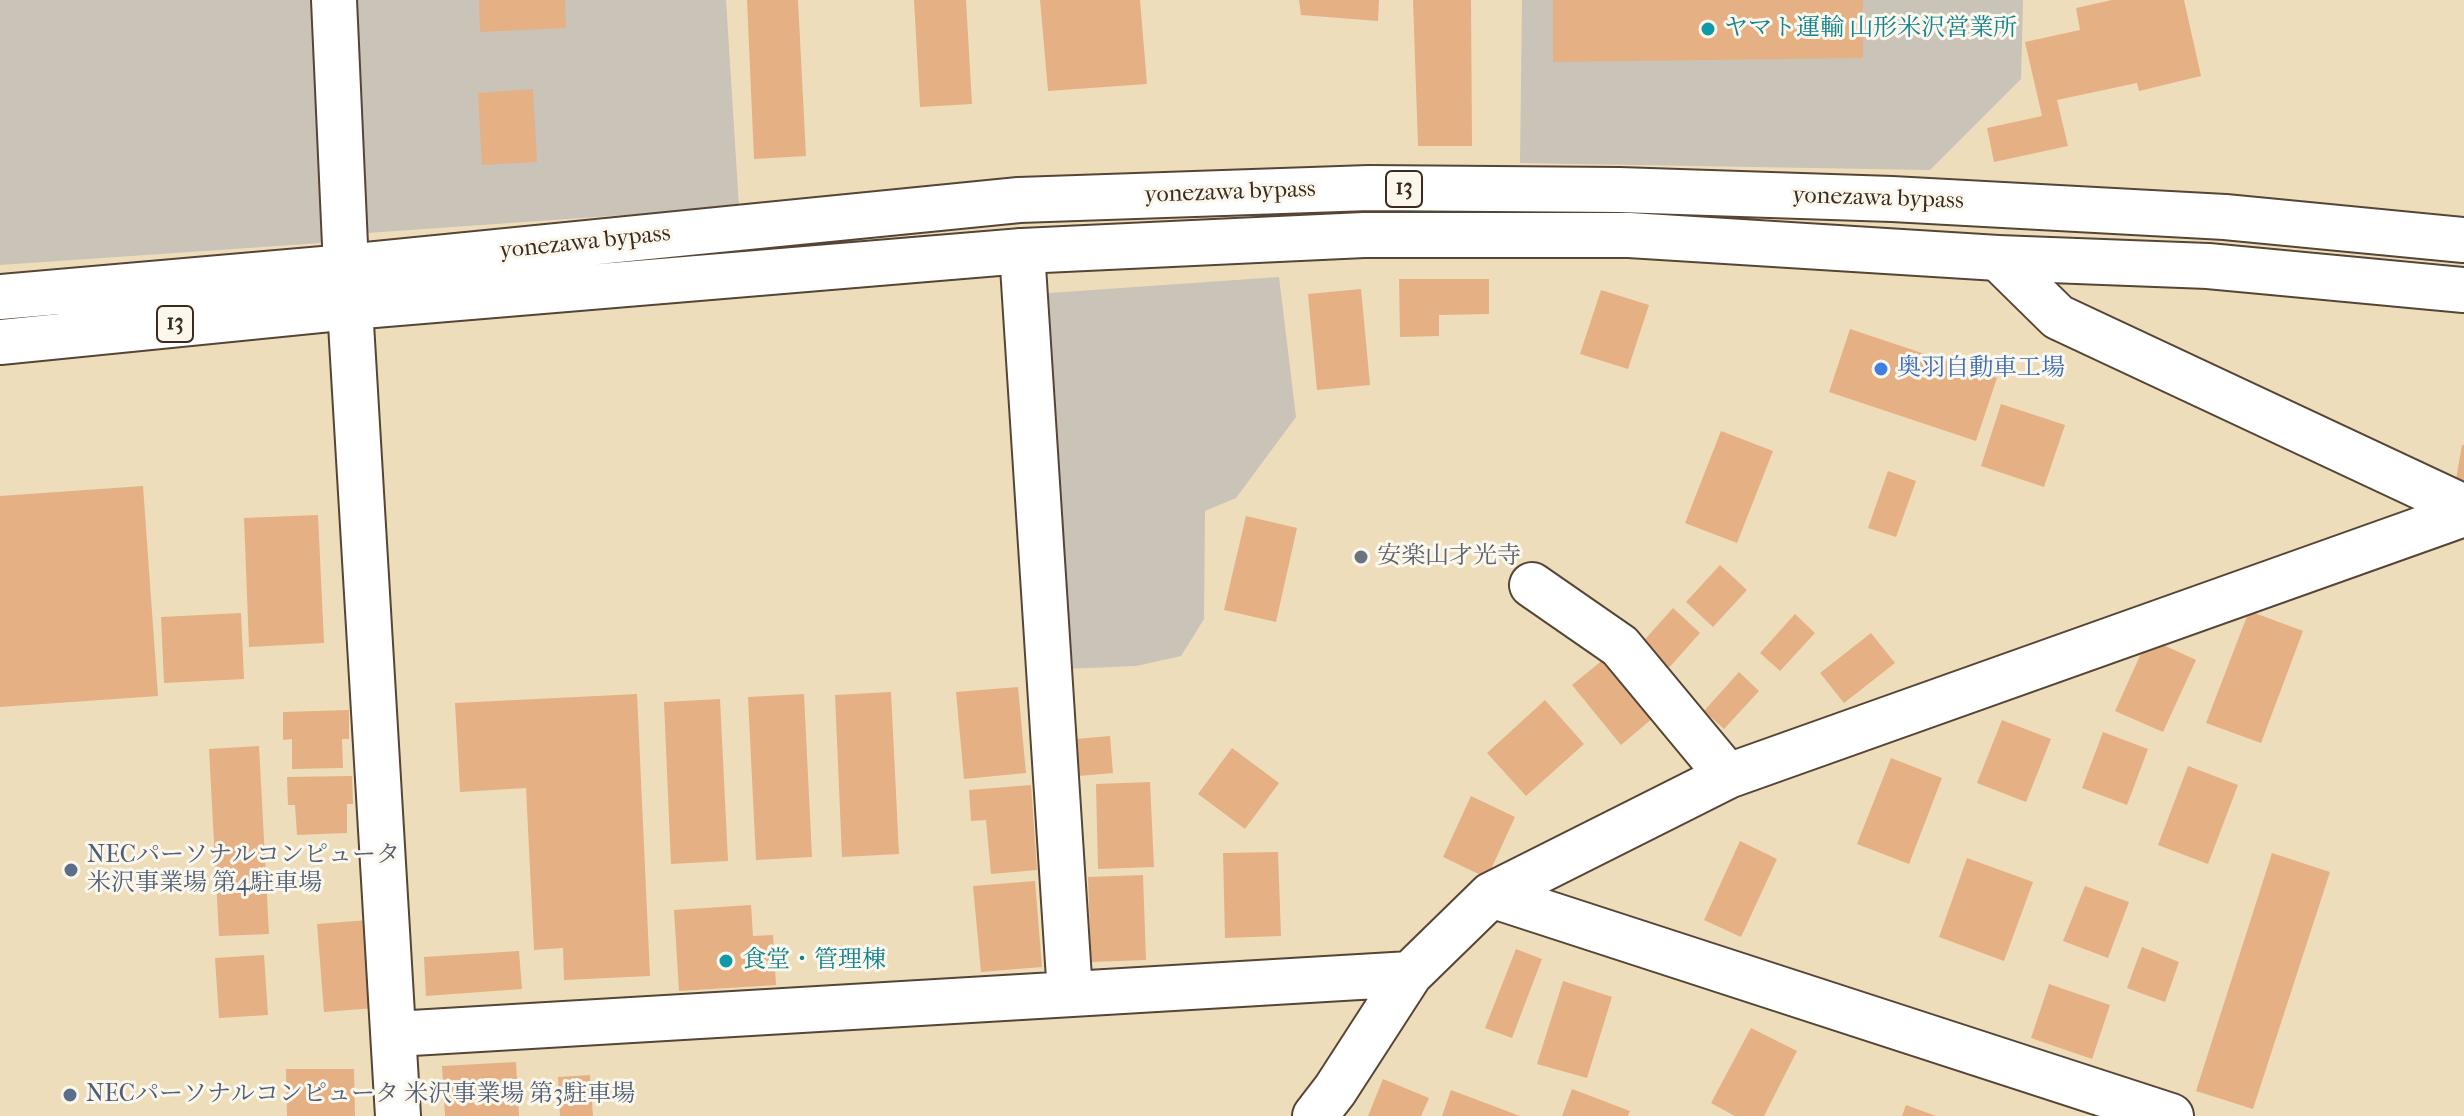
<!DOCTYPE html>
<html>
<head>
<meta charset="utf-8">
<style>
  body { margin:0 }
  canvas { display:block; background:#edddba }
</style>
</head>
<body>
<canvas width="2464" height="1116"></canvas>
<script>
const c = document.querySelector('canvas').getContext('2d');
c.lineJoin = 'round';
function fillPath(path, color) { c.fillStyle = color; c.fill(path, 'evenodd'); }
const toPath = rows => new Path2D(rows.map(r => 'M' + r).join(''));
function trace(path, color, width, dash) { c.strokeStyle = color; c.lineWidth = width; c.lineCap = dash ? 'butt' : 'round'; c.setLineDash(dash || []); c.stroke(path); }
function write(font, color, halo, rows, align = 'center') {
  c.font = font + ' "IM FELL French Canon","Noto Serif JP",serif'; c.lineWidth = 6; c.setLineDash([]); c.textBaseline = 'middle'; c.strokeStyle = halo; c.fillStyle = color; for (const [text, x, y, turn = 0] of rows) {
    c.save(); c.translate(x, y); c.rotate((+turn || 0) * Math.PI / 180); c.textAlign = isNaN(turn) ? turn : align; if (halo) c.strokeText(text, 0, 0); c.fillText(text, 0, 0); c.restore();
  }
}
const industrial = toPath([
  [0,0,321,0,336,242,0,265],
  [352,0,726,0,739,207,367,233],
  [1522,0,2023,0,2021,79,1930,170,1520,163],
  [1279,277,1296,417,1236,498,1205,511,1204,619,1181,656,1136,666,1063,669,1035,294]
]);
const building = toPath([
  [479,0,565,0,566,28,480,32],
  [747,0,798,0,806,156,754,159],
  [914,0,966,0,972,104,920,107],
  [1040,0,1140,0,1147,84,1048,91],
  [1299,0,1379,0,1378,21,1301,15],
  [1413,0,1471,0,1472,146,1418,146],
  [1553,0,1863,0,1863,58,1553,62],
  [2112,0,2184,0,2201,76,2139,91,2137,83,2057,100,2068,146,1994,162,1987,128,2042,116,2025,42,2080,30,2076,8],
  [533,89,537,162,482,165,478,93],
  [1399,279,1489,279,1489,314,1439,315,1439,336,1400,337],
  [1361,289,1370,385,1317,390,1308,294],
  [1601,290,1649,305,1628,369,1580,354],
  [1850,329,1997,378,1976,441,1829,392],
  [2001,404,2065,425,2044,487,1981,466],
  [1721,431,1773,451,1737,543,1685,523],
  [2462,445,2464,445,2464,481,2456,479],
  [1888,471,1916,481,1896,537,1868,528],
  [143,486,158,696,0,707,0,496],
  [318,515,324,643,249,647,244,518],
  [1246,516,1297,528,1276,622,1224,610],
  [1720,565,1747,590,1713,627,1686,602],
  [1673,608,1700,633,1667,670,1640,645],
  [2249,611,2303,631,2261,743,2206,723],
  [241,613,244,679,164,683,161,617],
  [1795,614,1815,633,1780,671,1760,653],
  [1871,633,1895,663,1844,703,1820,673],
  [2148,638,2196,660,2163,732,2115,711],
  [1604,659,1653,718,1621,745,1572,685],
  [1739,672,1759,691,1724,729,1704,711],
  [1018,687,1026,773,964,779,956,692],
  [891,692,899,854,842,857,835,695],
  [637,694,650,976,564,980,563,948,534,950,526,788,460,792,455,703],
  [804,694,812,857,756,860,748,697],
  [720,699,728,861,671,864,664,702],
  [1545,700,1584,744,1526,796,1487,753],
  [349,710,349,739,342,739,343,768,292,769,292,739,283,740,283,712],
  [2002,720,2051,739,2026,802,1977,783],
  [2103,732,2148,749,2127,805,2082,788],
  [1110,736,1113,773,1079,776,1076,739],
  [259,746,269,934,219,936,209,749],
  [1232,748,1279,783,1245,829,1198,794],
  [1891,758,1942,778,1909,864,1857,844],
  [2188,766,2238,785,2208,864,2158,845],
  [352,776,353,804,347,804,347,833,297,835,295,805,288,805,287,777],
  [1150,782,1154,867,1098,869,1096,784],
  [1031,785,1037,870,991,874,986,820,971,821,969,790],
  [1471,796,1515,817,1487,878,1443,857],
  [1740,841,1777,859,1741,937,1704,920],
  [1278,852,1281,936,1225,938,1223,853],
  [2272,853,2330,872,2253,1109,2196,1091],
  [1967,858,2033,882,2004,961,1939,937],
  [1143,875,1146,960,1091,962,1088,877],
  [1035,881,1042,967,981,972,973,886],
  [2085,886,2129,902,2108,958,2063,941],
  [751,905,753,936,773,935,776,985,679,991,674,910],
  [368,920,375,1008,324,1012,317,924],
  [2142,947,2179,962,2165,1002,2127,988],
  [1516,949,1542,959,1512,1038,1485,1028],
  [519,951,522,989,426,996,424,957],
  [264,955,268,1015,219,1018,215,958],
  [1563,981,1612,997,1587,1078,1537,1064],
  [2049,984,2110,1005,2092,1059,2031,1038],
  [1751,1028,1797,1051,1764,1116,1735,1116,1711,1103],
  [516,1062,519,1116,445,1116,442,1066],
  [286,1069,354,1069,355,1116,287,1116],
  [590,1075,593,1116,560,1116,558,1077],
  [1383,1079,1429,1098,1421,1116,1368,1116],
  [1572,1089,1630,1111,1628,1116,1562,1116],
  [1451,1090,1520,1116,1442,1116],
  [1906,1105,1936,1116,1902,1116]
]);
const minor = toPath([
  [334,0,346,267],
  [1022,251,1070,994],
  [1998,258,2058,317,2464,507],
  [1532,585,1620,646,1728,776],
  [1491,895,2171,1116],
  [395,1034,1410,974],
  [1315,1116,1335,1090,1410,974,1491,895,1728,776,2464,514]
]);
const tertiary = toPath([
  [346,270,350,307,398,1116]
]);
const trunk = toPath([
  [0,297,346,267,1019,200,1369,188,1619,190,1892,199,2225,217,2464,240],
  [0,342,350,307,1022,251,1364,235,1629,235,1998,258,2208,266,2464,290]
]);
const markers = [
  [1708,29,8,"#0f9aa8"],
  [1881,369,8,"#3f7fe0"],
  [1361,557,8,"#6b7280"],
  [71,870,8,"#5c6f8a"],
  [726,961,8,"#0f9aa8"],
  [70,1095,8,"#5c6f8a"]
];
const shields = [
  [1404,189,36],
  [175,324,36]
];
const shieldNames = [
  ["13",1404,189],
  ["13",175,324]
];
const cultureNames = [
  ["ヤマト運輸 山形米沢営業所",1724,29],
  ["食堂・管理棟",742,961]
];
const streetNames = [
  ["yonezawa bypass",1230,193,-2],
  ["yonezawa bypass",1878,199,2],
  ["yonezawa bypass",585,243,-6]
];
const shopNames = [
  ["奥羽自動車工場",1897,369]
];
const worshipNames = [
  ["安楽山才光寺",1377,557]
];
const serviceNames = [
  ["NECパーソナルコンピュータ",87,856],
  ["米沢事業場 第4駐車場",87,884],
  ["NECパーソナルコンピュータ 米沢事業場 第3駐車場",86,1095]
];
fillPath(industrial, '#cac3b8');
fillPath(building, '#e6b085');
trace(minor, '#564535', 48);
trace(tertiary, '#564535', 48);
trace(trunk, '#564535', 48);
trace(minor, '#fff', 44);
trace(tertiary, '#fff', 44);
trace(trunk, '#fff', 44);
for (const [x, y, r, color] of markers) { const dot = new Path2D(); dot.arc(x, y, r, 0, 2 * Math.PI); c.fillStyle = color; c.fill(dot); trace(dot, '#fbf7ec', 3); }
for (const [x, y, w] of shields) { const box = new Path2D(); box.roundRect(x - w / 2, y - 18, w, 36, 6); c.fillStyle = '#fbf7ec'; c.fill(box); trace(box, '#3b2a1e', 2); }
write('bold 22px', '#3b2a1e', null, shieldNames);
write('24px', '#0d838f', '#fbf7ec', cultureNames, 'left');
write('24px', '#3b2a1e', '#fbf7ec', streetNames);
write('24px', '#366cbe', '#fbf7ec', shopNames, 'left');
write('24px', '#5b616d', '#fbf7ec', worshipNames, 'left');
write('24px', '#4e5e75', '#fbf7ec', serviceNames, 'left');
</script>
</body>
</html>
